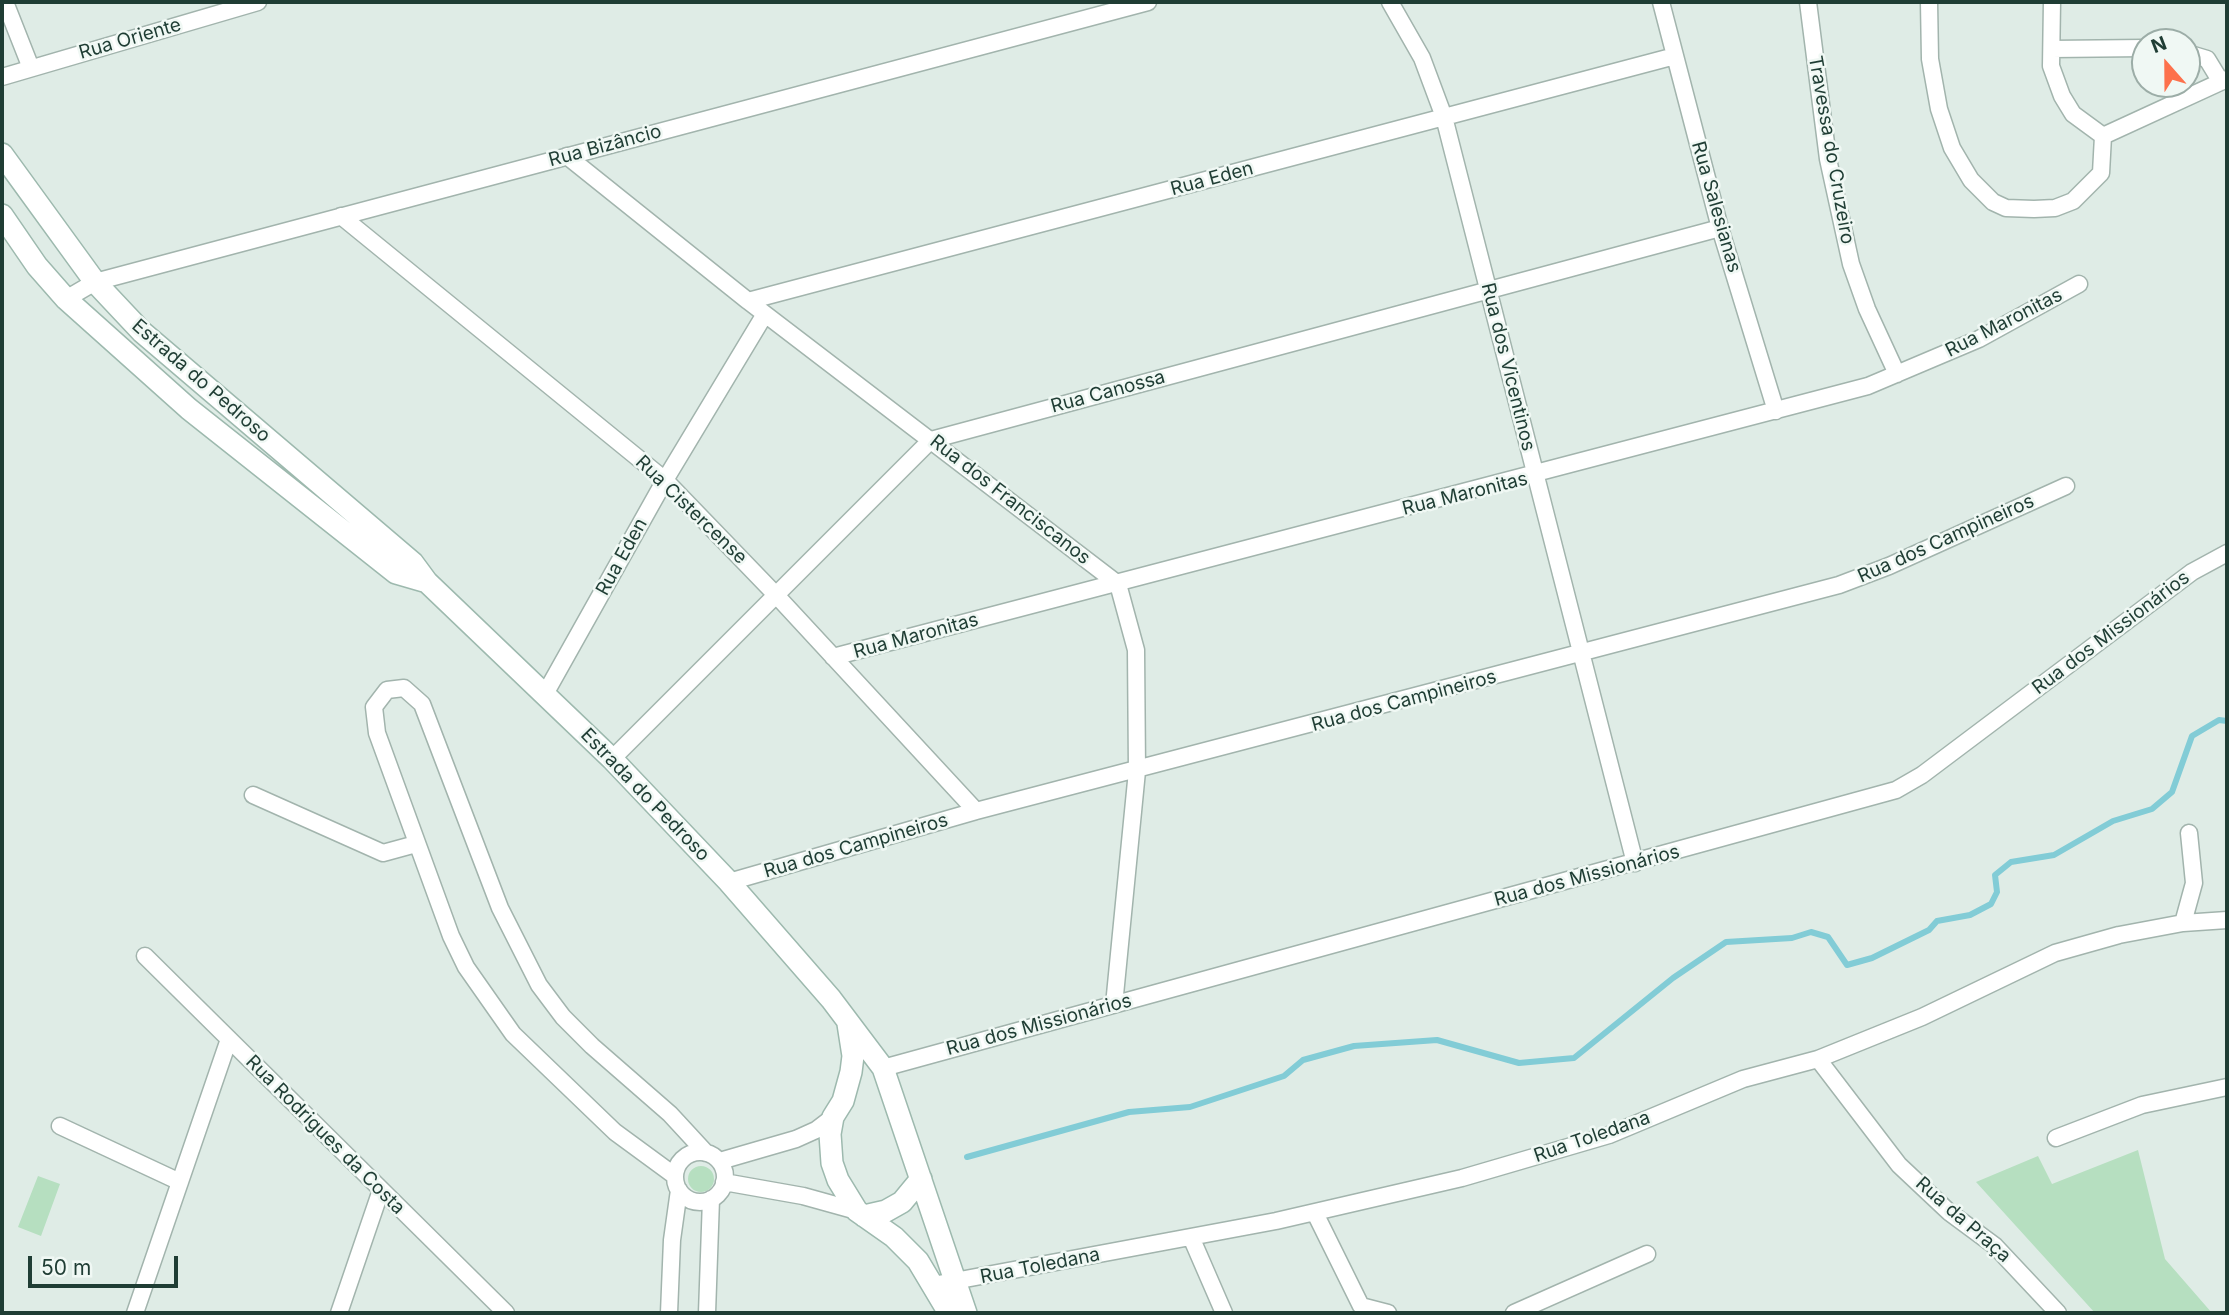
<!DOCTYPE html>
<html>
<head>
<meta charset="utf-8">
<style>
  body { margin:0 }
  #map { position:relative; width:2229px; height:1315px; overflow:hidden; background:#dfece6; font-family:Inter,sans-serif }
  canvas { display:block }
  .frame { position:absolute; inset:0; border:4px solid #1f3d34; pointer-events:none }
  .north { position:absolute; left:2131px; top:28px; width:70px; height:70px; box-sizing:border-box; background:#f0f8f4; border:2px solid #9cada7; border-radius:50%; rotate:339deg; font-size:19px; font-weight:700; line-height:28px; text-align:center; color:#1f3d34 }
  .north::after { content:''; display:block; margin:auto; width:24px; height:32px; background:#fd714c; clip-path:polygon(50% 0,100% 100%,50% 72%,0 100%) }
  .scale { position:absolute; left:28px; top:1256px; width:150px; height:32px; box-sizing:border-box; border:4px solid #1f3d34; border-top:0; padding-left:9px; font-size:21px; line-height:24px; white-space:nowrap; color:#1f3d34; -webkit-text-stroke:5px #f0f8f4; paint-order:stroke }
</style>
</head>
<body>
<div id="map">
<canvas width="2229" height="1315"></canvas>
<div class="frame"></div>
<div class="north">N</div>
<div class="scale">50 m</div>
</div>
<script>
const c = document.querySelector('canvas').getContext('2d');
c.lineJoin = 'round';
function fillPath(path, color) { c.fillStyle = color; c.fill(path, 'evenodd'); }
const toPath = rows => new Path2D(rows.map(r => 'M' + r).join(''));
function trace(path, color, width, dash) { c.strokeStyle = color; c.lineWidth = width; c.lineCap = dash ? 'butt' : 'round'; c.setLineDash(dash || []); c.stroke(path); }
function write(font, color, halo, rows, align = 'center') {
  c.font = font + ' Inter,sans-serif'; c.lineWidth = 5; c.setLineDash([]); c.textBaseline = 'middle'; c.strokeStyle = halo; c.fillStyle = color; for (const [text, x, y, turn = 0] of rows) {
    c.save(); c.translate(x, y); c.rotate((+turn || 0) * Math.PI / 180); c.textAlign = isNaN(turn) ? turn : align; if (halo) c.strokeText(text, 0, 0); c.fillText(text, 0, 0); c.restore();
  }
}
const green = toPath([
  [2138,1150,2165,1259,2212,1313,2095,1313,1976,1182,2038,1156,2052,1184],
  '688 1179a13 13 0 1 1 26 0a13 13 0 1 1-26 0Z',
  [38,1176,60,1184,41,1236,18,1227]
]);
const stream = toPath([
  [967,1157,1129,1112,1190,1107,1284,1076,1303,1060,1354,1046,1437,1040,1519,1063,1574,1058,1673,978,1726,942,1792,938,1811,932,1828,937,1847,965,1872,958,1929,930,1937,921,1970,915,1991,904,1997,892,1995,875,2011,862,2054,855,2113,821,2152,809,2172,792,2192,736,2219,720,2227,721]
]);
const minor = toPath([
  [5,2,31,68],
  [1390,2,1422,58,1444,117,1635,863],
  [1661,2,1720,228,1776,411],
  [1808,2,1828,159,1851,264,1867,309,1897,374],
  [1929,2,1930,59,1939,109,1952,148,1971,180,1993,202,2006,208,2034,209,2055,208,2073,201,2101,173,2103,136],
  [2052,2,2051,66,2062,96,2073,114,2103,136],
  [2052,49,2145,48],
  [2187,53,2207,59,2221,82],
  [2,77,258,2],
  [2103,136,2227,79],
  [567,156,748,301,1118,584,1136,650,1137,771,1114,1005],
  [341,216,665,480,776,595,976,811],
  [66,299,95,282,1148,2],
  [748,301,1675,56],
  [833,657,1868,386,1979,339,2079,284],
  [545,694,665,480,765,314],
  [612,759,931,440,1720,228],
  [253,795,383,853,416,844],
  [729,882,976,811,1839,585,1889,566,2066,486],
  [2183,923,2194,883,2189,833],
  [145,956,506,1313],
  [1818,1059,1899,1165,1949,1212,1995,1246,2058,1313],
  [883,1068,1896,790,1922,775,2192,572,2227,553],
  [60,1126,180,1182],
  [2056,1138,2142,1105,2227,1087],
  '675 1177a25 25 0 1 1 50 0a25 25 0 1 1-50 0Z',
  [720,1161,796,1139,816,1130,833,1117],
  [675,1176,615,1132,513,1034,466,967,451,936,377,733,374,707,387,690,404,688,422,704,500,908,539,985,563,1017,592,1046,670,1114,706,1153],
  [724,1182,803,1196,857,1211],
  [1315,1213,1361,1306,1388,1313],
  [1191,1237,1224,1313],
  [933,1285,1276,1221,1462,1178,1609,1135,1743,1079,1818,1059,1922,1017,2055,953,2119,935,2183,923,2227,920],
  [135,1313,229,1039],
  [339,1313,381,1190],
  [669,1313,672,1240,679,1190],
  [707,1313,711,1199],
  [1514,1313,1647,1254]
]);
const secondary = toPath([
  [2,154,95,282,142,332,413,563,427,582,612,759,729,882,831,999,883,1068,966,1313],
  [2,215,37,266,66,299,189,409,396,573,427,582],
  [848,1024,853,1056,851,1072,843,1101,833,1117,830,1134,832,1163,838,1180,857,1211,894,1237,918,1261,949,1313],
  [864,1216,886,1211,902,1202,921,1179]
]);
const streetNames = [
  ["Rua Oriente",130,39,-16],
  ["Rua Bizâncio",605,146,-15],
  ["Travessa do Cruzeiro",1831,150,80],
  ["Rua Eden",1212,179,-15],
  ["Rua Salesianas",1716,207,74],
  ["Rua Maronitas",2004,323,-27],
  ["Rua dos Vicentinos",1508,367,76],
  ["Estrada do Pedroso",201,381,41],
  ["Rua Canossa",1108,392,-15],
  ["Rua Maronitas",1465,494,-14],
  ["Rua dos Franciscanos",1010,500,38],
  ["Rua Cistercense",691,510,44],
  ["Rua dos Campineiros",1946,539,-24],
  ["Rua Eden",622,557,-61],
  ["Rua dos Missionários",2111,633,-37],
  ["Rua Maronitas",916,636,-15],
  ["Rua dos Campineiros",1404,701,-15],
  ["Estrada do Pedroso",645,795,46],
  ["Rua dos Campineiros",856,846,-16],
  ["Rua dos Missionários",1587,876,-15],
  ["Rua dos Missionários",1039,1025,-15],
  ["Rua Rodrigues da Costa",325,1135,45],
  ["Rua Toledana",1592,1137,-19],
  ["Rua da Praça",1963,1220,41],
  ["Rua Toledana",1040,1266,-11]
];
fillPath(green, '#b6dfc0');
trace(stream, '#82ccd6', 6);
trace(minor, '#a2b4ad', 19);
trace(secondary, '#9db9ae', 24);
trace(minor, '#fff', 16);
trace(secondary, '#fff', 21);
write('19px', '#1f3d34', '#f0f8f4', streetNames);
</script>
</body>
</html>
